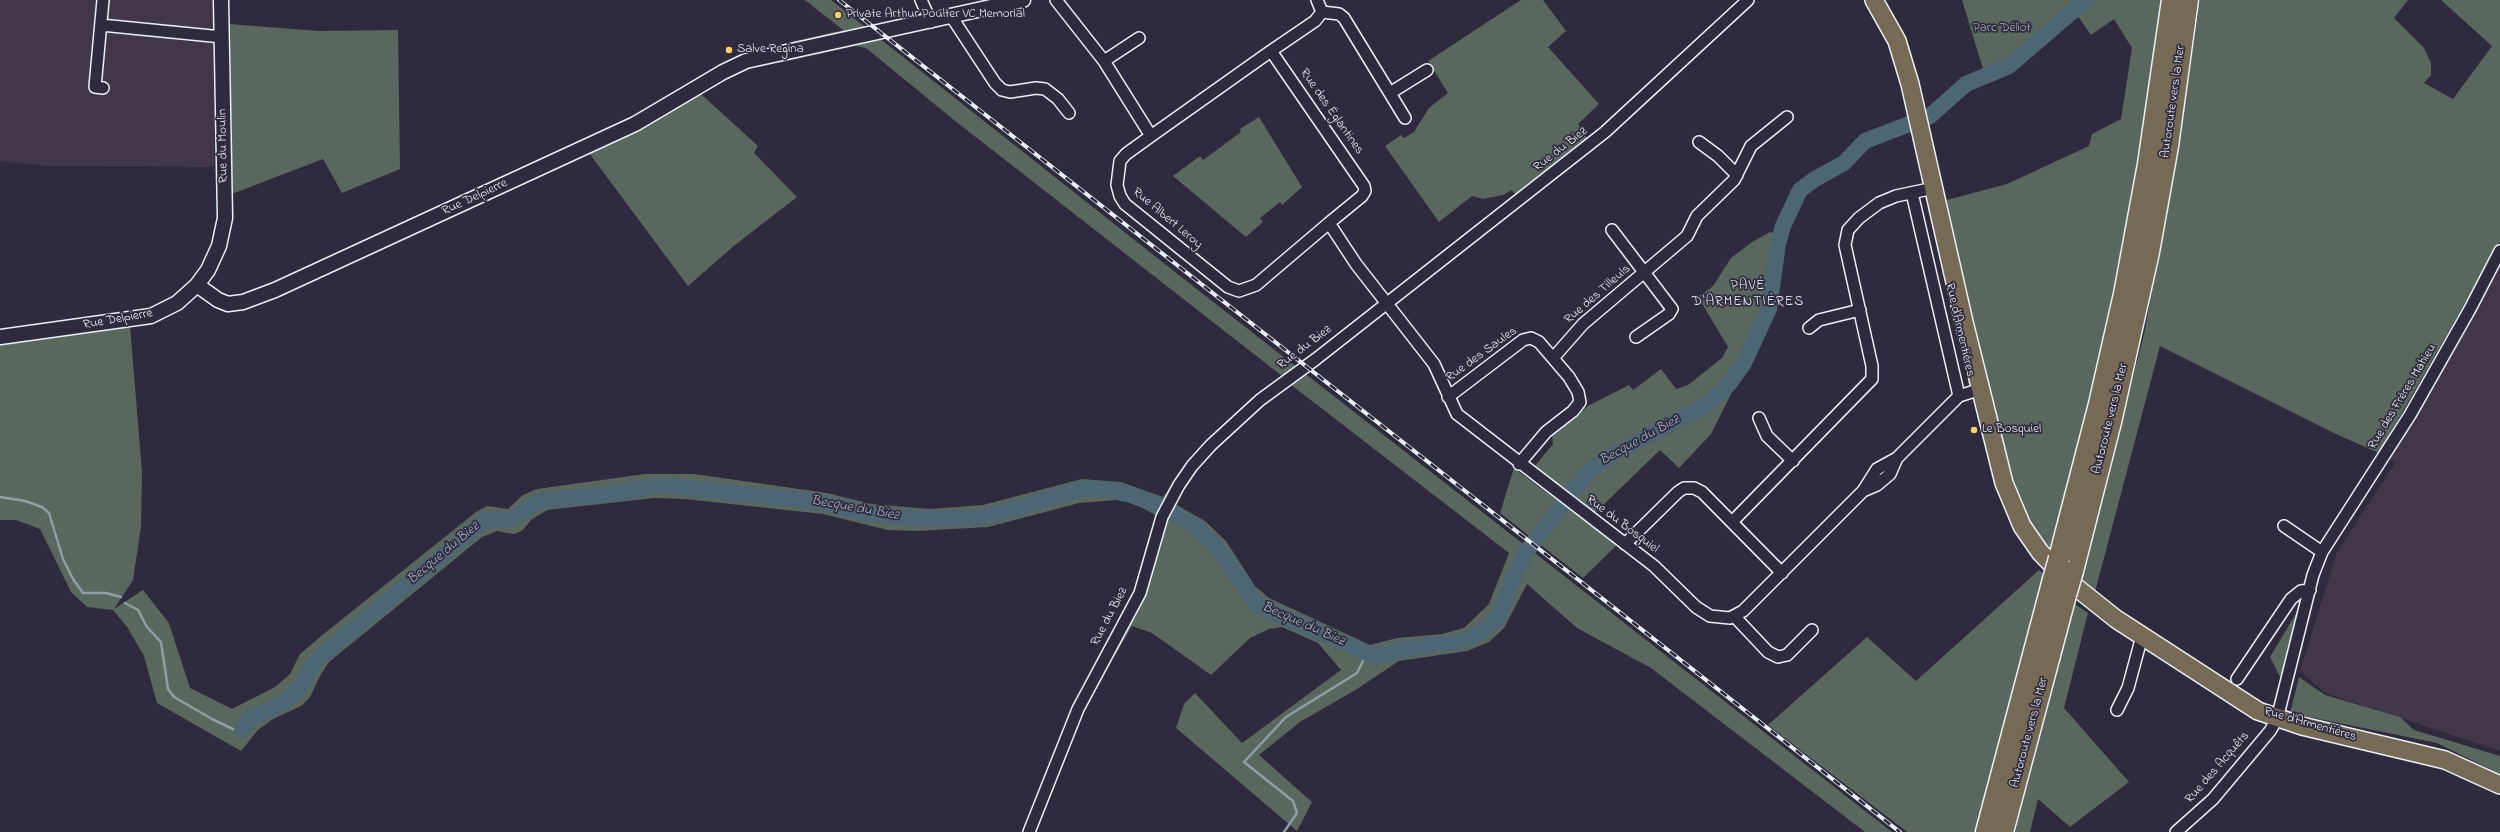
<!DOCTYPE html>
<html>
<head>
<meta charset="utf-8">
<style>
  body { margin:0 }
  canvas { display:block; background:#2f2a3d }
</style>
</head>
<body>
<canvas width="2500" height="832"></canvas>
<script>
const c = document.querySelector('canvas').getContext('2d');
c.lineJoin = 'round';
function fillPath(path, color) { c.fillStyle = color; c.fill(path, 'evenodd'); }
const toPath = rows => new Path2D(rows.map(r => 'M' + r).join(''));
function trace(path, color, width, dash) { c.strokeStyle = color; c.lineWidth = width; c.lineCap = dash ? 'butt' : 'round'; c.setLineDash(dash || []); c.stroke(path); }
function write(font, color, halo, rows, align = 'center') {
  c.font = font + ' "Indie Flower",sans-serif'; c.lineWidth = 3.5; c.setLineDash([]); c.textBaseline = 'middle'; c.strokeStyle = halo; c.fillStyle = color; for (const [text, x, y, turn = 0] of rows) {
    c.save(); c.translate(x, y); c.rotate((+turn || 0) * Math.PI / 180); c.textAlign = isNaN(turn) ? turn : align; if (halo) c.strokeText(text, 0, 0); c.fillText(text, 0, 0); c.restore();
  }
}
const built = toPath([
  [0,0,214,0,214,167,48,166,0,161],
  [2500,264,2500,751,2325,693,2300,671,2337,552,2395,463,2389,459,2470,324]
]);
const green = toPath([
  [805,0,831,0,1175,272,1892,832,1865,832,1651,668,1577,628,1527,584,1504,628,1489,642,1467,651,1399,661,1357,689,1300,722,1259,755,1312,802,1297,831,1176,728,1184,704,1195,693,1242,743,1341,670,1318,643,1282,627,1269,629,1250,638,1211,675,1152,633,1132,626,1078,719,1024,832,1072,707,1131,601,1157,516,1135,504,1116,500,1079,503,988,527,916,531,888,530,823,514,685,499,654,498,547,510,531,520,522,531,514,534,497,531,482,537,329,662,321,674,310,697,301,706,273,719,258,730,241,751,157,703,144,656,127,627,113,610,87,607,71,592,40,529,16,520,0,520,0,342,44,338,130,326,142,472,141,527,133,580,114,609,143,590,169,623,190,688,232,709,275,687,290,674,300,654,320,637,476,512,487,506,508,509,523,495,537,489,645,474,694,474,827,493,871,504,930,509,983,505,1082,479,1121,482,1163,497,1185,465,1234,415,1282,376,954,120,866,48,855,46,778,63,774,46,843,30],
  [1290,384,1509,553,1489,604,1464,628,1442,634,1397,638,1370,645,1269,598,1255,586,1226,541,1205,521,1175,504,1184,485,1205,461,1241,423],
  [1521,0,1543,0,1566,31,1548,47,1599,104,1578,124,1587,138,1515,194,1512,190,1503,195,1483,199,1472,196,1439,222,1385,146,1401,135,1404,138,1414,132,1429,108,1448,93,1428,61],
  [1962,0,2161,0,2140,151,2107,328,2049,553,2024,519,2012,488,1943,201,2007,184,2089,146,2092,134,2121,119,2132,48,2114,19,2091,35,2073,9,2003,66,1984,72],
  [2200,0,2408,0,2394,18,2424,48,2431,63,2431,75,2424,83,2453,99,2492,46,2441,0,2500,0,2500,242,2379,453,2336,434,2160,346,2095,592,2079,583,2144,335,2184,109],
  [230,24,318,31,398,30,400,169,342,193,323,159,232,194],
  [695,80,701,94,758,146,754,153,797,197,735,245,688,286,589,153,499,192,642,116],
  [1259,117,1302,187,1282,205,1280,202,1260,218,1263,222,1246,237,1173,176,1200,156,1203,160,1241,132,1240,129],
  [1770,232,1786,237,1769,318,1711,434,1679,468,1660,450,1595,513,1534,467,1553,444,1552,435,1588,406,1629,385,1633,390,1661,369,1676,389,1688,385,1722,358,1728,347,1698,297,1713,286,1731,258,1752,242],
  [1514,468,1617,545,1583,578,1500,513],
  [2039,570,2044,574,1975,832,1907,832,1768,725,1867,637,1916,681],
  [2075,604,2088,613,2064,708,2129,782,2070,827,2038,799,2030,832,2015,832],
  [2298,610,2295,626,2281,679,2270,657],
  [2299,677,2325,695,2400,717,2414,730,2500,756,2500,774,2437,743,2290,713]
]);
const stream = toPath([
  [0,497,25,501,42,507,49,513,63,559,73,579,83,593,106,593,121,597],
  [125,603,138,610,147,627,161,642,168,689,174,697,212,719,235,730,242,730],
  [1284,832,1297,813,1293,801,1244,762,1286,717,1357,673,1367,653]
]);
const river = toPath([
  [242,730,249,719,286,701,301,687,313,664,321,656,485,520,511,520,539,501,604,495,663,485,826,503,864,513,896,517,936,519,980,517,1008,511,1081,489,1102,489,1123,492,1160,506,1193,525,1213,543,1229,563,1258,606,1376,657,1400,650,1462,641,1478,634,1494,622,1500,613,1513,579,1526,552,1588,472,1610,456,1706,405,1729,384,1744,363,1769,309,1778,244,1783,226,1800,190,1815,179,1844,163,1865,141,1930,116,1966,84,2009,66,2086,0]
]);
const minor = toPath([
  [921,0,931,22],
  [1056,0,1104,61,1151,136,1126,154,1120,161,1117,185,1120,196,1125,204,1228,287,1239,291,1256,285,1329,223],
  [1317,0,1322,12,1339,14,1344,18,1405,118],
  [951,16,995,83,1002,90,1010,92,1036,88,1045,89,1058,99,1069,113],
  [101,25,222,37],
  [1271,51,1315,21,1322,12],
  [1104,61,1139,38],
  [103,88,95,87,103,0],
  [1390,93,1427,70],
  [1151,136,1271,51,1364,186,1365,191,1362,196,1329,223,1356,264,1434,364,1457,414,1654,566,1696,607,1710,616,1730,618,1743,611,1863,491,1877,469,1897,458],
  [1699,142,1718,156,1737,175],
  [1912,193,1959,396],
  [1612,230,1672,309,1669,314,1636,337],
  [1809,328,1819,320,1860,310],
  [1554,357,1583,324,1687,236,1697,216,1734,180,1751,146,1787,117],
  [1448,397,1523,340,1531,338,1539,342,1569,377,1578,392,1580,402,1573,411,1546,432,1519,464],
  [1759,418,1767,436,1793,461],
  [1863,491,1877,485,1890,474,1897,458,1959,396,1981,389],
  [1732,522,1872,379,1872,366,1845,245,1848,230,1859,218,1879,203,1896,196,1934,188],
  [2284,526,2322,552],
  [1625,544,1678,492,1684,488,1694,488,1702,492,1782,573],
  [1735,617,1768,652,1778,657,1787,655,1812,630],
  [2237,679,2291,599,2301,591,2310,590],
  [2117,710,2128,688,2142,636],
  [1029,832,1078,709,1140,593,1162,517,1179,485,1192,466,1211,445,1260,400,1316,359,1605,132,1748,0],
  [2176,832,2213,799,2270,731,2277,719,2313,575,2322,552,2410,415,2470,309,2500,251]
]);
const tertiary = toPath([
  [197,285,218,300,228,304,243,302,275,290,635,124,723,72,746,61,1023,0],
  [0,337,151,316,177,303,197,285,208,270,219,246,225,218,221,0]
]);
const primary = toPath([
  [1874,0,1897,41,1910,84,1964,322,2004,483,2022,526,2040,552,2067,580,2116,619,2258,711,2302,726,2445,760,2500,785]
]);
const motorway = toPath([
  [2059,558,2099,404,2124,294,2148,164,2172,0],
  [2073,571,2111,422,2149,252,2168,146,2188,0],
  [1986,832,2052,583],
  [2003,832,2066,595]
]);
const rail = toPath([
  [839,0,1900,832]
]);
const motorwayBridge = toPath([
  [2052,583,2059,558],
  [2066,595,2073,571]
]);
const markers = [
  [838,15,4,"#ffd166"],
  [729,50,4,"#ffd166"],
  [1974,430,4,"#ffd166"]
];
const poiNames = [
  ["Private Arthur Poulter VC Memorial",846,15],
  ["Salve Regina",737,50],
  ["Le Bosquiel",1982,430]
];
const parkNames = [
  ["Parc Déliot",2002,29]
];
const streetNames = [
  ["Autoroute vers la Mer",2174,102,-82],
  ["Rue des Églantines",1331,112,55],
  ["Rue du Moulin",224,146,-91],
  ["Rue du Biez",1561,150,-38],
  ["Rue Delpierre",475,198,-25],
  ["Rue Albert Leroy",1167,219,40],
  ["Rue des Tilleuls",1598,295,-41],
  ["Rue Delpierre",118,320,-10],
  ["Rue d'Armentières",1959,330,77],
  ["Rue du Biez",1305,348,-37],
  ["Rue des Saules",1482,355,-36],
  ["Rue des Frères Mahieu",2403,397,-59],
  ["Autoroute vers la Mer",2111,419,-76],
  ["Rue du Bosquiel",1622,525,37],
  ["Rue du Biez",1110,617,-62],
  ["Rue d'Armentières",2310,725,16],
  ["Autoroute vers la Mer",2030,733,-75],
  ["Rue des Acquêts",2218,768,-49]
];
const neighbourhoodNames = [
  ["PAVÉ",1748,287],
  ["D'ARMENTIÈRES",1748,303]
];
const waterNames = [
  ["Becque du Biez",1640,441,-29],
  ["Becque du Biez",855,509,10],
  ["Becque du Biez",444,554,-40],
  ["Becque du Biez",1303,625,24]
];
fillPath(built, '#423748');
fillPath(green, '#59675d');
trace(stream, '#8b9ea9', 2.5);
trace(river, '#4d6675', 16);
trace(minor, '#e8f1f8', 14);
trace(tertiary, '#e8f1f8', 17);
trace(primary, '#e8f1f8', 20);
trace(motorway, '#e8f1f8', 23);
trace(minor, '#2f2a3d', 11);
trace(tertiary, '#2f2a3d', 14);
trace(primary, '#776a54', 17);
trace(motorway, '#776a54', 20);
trace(rail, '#e8f1f8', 4);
trace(rail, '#2f2a3d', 2.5, [8]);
trace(motorwayBridge, '#e8f1f8', 23, []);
trace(motorwayBridge, '#776a54', 20);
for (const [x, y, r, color] of markers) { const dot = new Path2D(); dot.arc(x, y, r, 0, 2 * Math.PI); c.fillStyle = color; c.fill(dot); trace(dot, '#2f2a3d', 1.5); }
write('13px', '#e8f1f8', '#2f2a3d', poiNames, 'left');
write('13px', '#afbaba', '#2f2a3d', parkNames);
write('13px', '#e8f1f8', '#2f2a3d', streetNames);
c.letterSpacing = '1px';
write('14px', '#e8f1f8', '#2f2a3d', neighbourhoodNames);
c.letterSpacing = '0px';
write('italic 14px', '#aab9c4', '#2f2a3d', waterNames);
</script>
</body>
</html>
